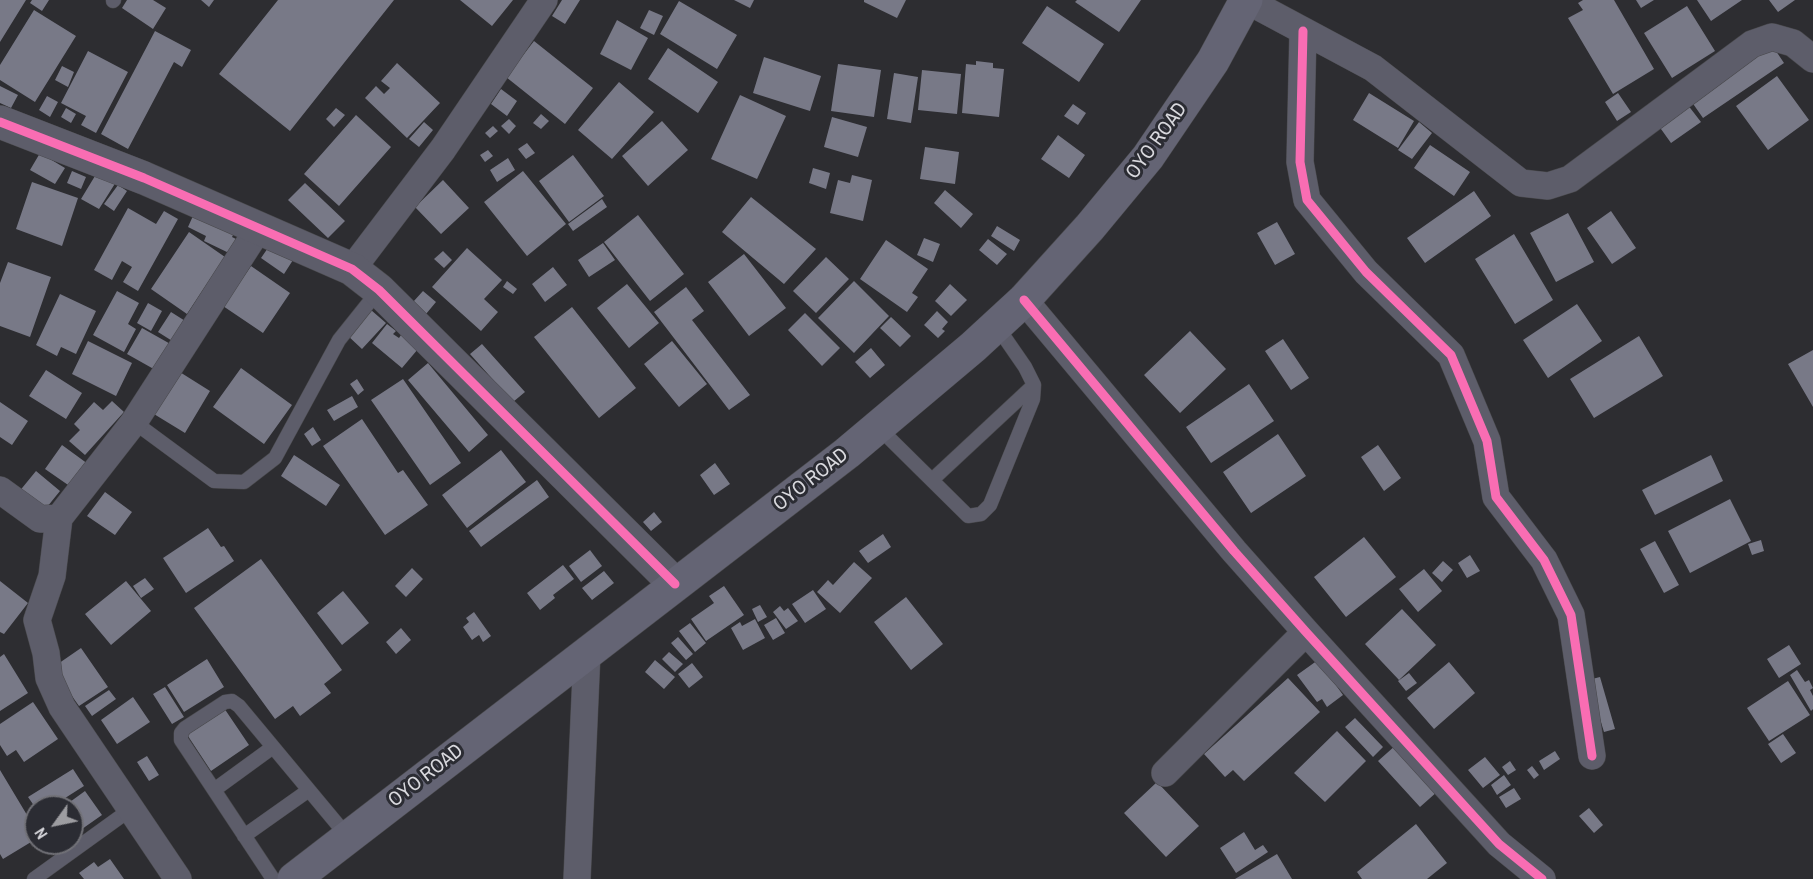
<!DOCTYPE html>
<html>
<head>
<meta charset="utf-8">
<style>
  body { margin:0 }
  #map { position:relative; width:1813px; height:879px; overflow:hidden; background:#2d2d31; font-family:"Archivo Narrow",sans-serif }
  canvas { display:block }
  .north { position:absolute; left:24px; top:795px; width:60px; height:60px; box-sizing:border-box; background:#2b2c33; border:2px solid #717177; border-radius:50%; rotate:237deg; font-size:16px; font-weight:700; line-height:24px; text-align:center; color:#d9d9de }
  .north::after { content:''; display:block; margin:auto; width:21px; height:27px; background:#9d9da1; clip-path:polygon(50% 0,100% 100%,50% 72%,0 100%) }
</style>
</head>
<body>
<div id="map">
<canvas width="1813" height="879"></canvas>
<div class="north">N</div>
</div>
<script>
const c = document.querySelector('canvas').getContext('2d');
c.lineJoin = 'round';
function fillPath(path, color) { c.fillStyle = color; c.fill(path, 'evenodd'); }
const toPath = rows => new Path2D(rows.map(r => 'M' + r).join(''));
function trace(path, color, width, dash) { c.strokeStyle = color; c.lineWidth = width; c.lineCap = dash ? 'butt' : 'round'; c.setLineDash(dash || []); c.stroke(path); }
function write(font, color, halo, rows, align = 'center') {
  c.font = font + ' "Archivo Narrow",sans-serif'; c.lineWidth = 6; c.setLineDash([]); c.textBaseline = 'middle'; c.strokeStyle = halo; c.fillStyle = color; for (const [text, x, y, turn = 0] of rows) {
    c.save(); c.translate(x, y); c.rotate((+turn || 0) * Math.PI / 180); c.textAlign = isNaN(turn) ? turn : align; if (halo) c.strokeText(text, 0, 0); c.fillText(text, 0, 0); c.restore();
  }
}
const building = toPath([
  [0,0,26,0,0,42],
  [32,0,49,0,42,11,30,3],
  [127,0,153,0,166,8,153,29,122,8],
  [201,0,214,0,209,7],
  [278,0,394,0,290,131,219,74],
  [460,0,513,0,492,26],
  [562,0,580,0,565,24,552,16],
  [734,0,754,0,750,8],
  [864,0,906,0,897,18,864,2],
  [1077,0,1141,0,1119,32,1075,2],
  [1583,0,1614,0,1654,69,1613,94,1568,18,1583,10,1578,3],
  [1636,0,1654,0,1641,8],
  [1697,0,1742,0,1711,21],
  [1769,0,1795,0,1778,12],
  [679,1,737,35,717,69,660,34],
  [1047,6,1104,44,1079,82,1022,43],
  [1687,6,1715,51,1672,78,1644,33],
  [34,10,76,36,35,102,0,80,0,65],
  [649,10,663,16,654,35,640,28],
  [617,20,648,38,631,70,600,54],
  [155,31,191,50,182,67,174,62,128,149,101,134],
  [534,41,593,88,565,124,506,77],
  [1770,42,1784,63,1703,118,1689,98],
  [668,48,718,82,698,113,648,79],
  [88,51,128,72,96,133,81,125,86,116,61,103],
  [764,57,821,76,810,111,753,93],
  [976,61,993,63,993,68,1004,69,999,117,962,113,966,64,976,65],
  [397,63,440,103,407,138,365,98,376,86,384,94,390,88,381,81],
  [838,64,881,70,874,117,831,111],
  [62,66,74,72,68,87,55,80],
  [922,70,961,74,957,114,918,110],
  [894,73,918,77,911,123,887,119],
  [1777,76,1809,120,1768,150,1736,106],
  [619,82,654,112,612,159,578,130],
  [0,86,18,95,11,108,0,103],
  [501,89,517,101,507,116,491,104],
  [1369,93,1414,121,1398,148,1353,120],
  [1618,93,1631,112,1617,121,1605,102],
  [740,95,786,116,757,179,711,159],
  [47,96,58,102,50,117,39,110],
  [1684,100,1701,122,1671,143,1656,122],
  [1073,104,1086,113,1078,125,1064,116],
  [66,108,76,114,71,123,61,117],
  [336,108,345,115,334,127,326,119],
  [541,114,549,121,541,129,533,123],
  [356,115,391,147,339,206,304,174],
  [832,117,867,127,858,157,824,147],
  [509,119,516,126,509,134,501,126],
  [662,121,688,150,648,186,622,156],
  [424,122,433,130,419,147,409,139],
  [1419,122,1432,133,1412,159,1398,150],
  [493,126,498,131,490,138,485,133],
  [1058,135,1085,155,1069,178,1041,159],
  [527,143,535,153,526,159,518,149],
  [1430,145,1470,172,1454,196,1414,168],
  [925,147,959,152,955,184,920,179],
  [488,150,493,156,485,162,480,155],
  [40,153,65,168,55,184,30,170],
  [573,155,604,196,569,222,539,181],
  [508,158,515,170,497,182,490,170],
  [813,168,830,173,826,189,809,183],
  [72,171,86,177,81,189,67,183],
  [98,171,116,182,99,209,81,199],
  [523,171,566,224,527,256,484,202],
  [852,175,872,180,863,221,830,213,838,180,850,183],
  [443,180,469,208,441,234,415,207],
  [32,182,78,198,62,246,16,229],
  [305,183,345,221,328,238,288,200],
  [118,185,127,191,114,211,104,204],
  [945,190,973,214,961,228,934,203],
  [1474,191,1491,216,1425,263,1407,238],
  [751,197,816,249,784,284,722,232],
  [602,199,607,207,573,231,568,224],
  [197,207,236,229,232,237,236,239,229,253,204,241,206,236,188,227],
  [128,208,156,224,164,211,178,219,138,291,123,282,132,267,122,261,112,280,94,270],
  [1611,211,1636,248,1612,264,1587,228],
  [1568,213,1594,262,1556,282,1530,233],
  [638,215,684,274,650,301,604,242],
  [1277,222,1295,254,1275,265,1257,233],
  [997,226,1020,240,1014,251,991,236],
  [189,232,225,257,187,314,151,289],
  [1514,234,1553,300,1515,324,1475,259],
  [924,238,940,244,933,262,917,255],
  [988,239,1007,254,997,265,979,250],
  [886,240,928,269,912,293,918,297,907,312,860,279],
  [603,243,615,260,589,277,578,260],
  [270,245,293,260,284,274,261,258],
  [467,248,502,280,484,299,498,312,481,331,432,287],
  [443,251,452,260,444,268,434,259],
  [744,254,786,308,749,336,708,282],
  [826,257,849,279,816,313,793,291],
  [8,262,51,277,30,337,0,326,0,283],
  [251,266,290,293,263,333,223,306],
  [553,267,567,285,545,302,532,284],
  [507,281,517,289,513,294,503,287],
  [854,281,889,316,854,353,818,318],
  [627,284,659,323,629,348,597,308],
  [950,284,967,300,951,316,935,301],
  [686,287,704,311,692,320,750,395,729,410,654,312],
  [117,291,139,303,128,324,136,329,124,352,93,335],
  [423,291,436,302,426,314,413,302],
  [60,294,96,311,76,354,61,347,57,356,36,345],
  [148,303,162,311,151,331,137,323],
  [1577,304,1602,341,1548,378,1523,340],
  [572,307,636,388,599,418,534,337],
  [371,310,386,323,362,349,347,335],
  [937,311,948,322,942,329,945,331,938,338,924,325],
  [171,312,190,324,177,344,158,332],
  [805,313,840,348,822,366,788,330],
  [891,317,911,336,900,347,880,328],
  [387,324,396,331,393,334,399,338,401,335,418,349,402,368,372,343],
  [142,328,174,346,159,372,127,354],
  [1190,331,1226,369,1180,413,1144,375],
  [1639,336,1663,376,1594,418,1570,379],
  [1283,339,1309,378,1291,390,1265,351],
  [88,341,132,363,116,396,72,374],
  [672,341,707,384,679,407,644,364],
  [482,344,525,392,513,402,470,354],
  [871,348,885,365,870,378,855,362],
  [1813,350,1813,407,1788,364],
  [428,363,488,435,469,452,408,380],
  [241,368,292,405,264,444,213,407],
  [175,369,210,391,185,433,149,411],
  [46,370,82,393,66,419,29,396],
  [357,379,364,390,358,395,350,384],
  [403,379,461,463,430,485,371,400],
  [1249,384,1274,421,1211,463,1186,427],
  [352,396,358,407,334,421,327,410],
  [112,401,124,412,85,455,69,441,80,430,74,424,94,402,103,410],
  [0,402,28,421,12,445,0,437],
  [362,419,398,473,403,470,428,505,385,535,323,446],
  [313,427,321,440,312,446,304,434],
  [1278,434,1306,476,1251,513,1223,472],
  [62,445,88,464,71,487,45,469],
  [1378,445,1401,478,1384,491,1361,457],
  [501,450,526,482,467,528,442,495],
  [294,455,340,485,326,506,281,476],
  [1711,455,1723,481,1655,515,1642,490],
  [715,463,730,484,714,495,700,475],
  [36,471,60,491,43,512,18,493],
  [537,480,549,497,481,547,469,531],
  [105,492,132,512,115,535,87,516],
  [1730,499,1751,541,1690,573,1668,531],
  [654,512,662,522,651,531,643,522],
  [208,528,221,547,224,546,234,561,186,593,163,558],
  [883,534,891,547,868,563,859,551],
  [1364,537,1396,577,1346,617,1314,577],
  [1761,540,1764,551,1752,555,1748,544],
  [1655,541,1679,585,1664,593,1640,549],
  [590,550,602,566,581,582,569,566],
  [1470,555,1480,571,1467,578,1458,563],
  [261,559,342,670,324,684,331,693,300,716,293,706,275,719,194,608],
  [1443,561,1453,570,1442,582,1432,573],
  [854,562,872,578,840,613,817,592,828,580,833,585],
  [563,565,574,579,553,595,555,598,540,610,527,593],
  [412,568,423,579,406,597,395,586],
  [1424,569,1442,591,1418,612,1399,589],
  [604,571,614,583,592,600,582,588],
  [145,578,154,589,141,598,133,586],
  [0,581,28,603,4,634,0,632],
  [126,581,151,611,111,645,85,614],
  [724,586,744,615,706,641,691,619,714,603,709,596],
  [813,590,826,609,805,623,792,604],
  [343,591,369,623,342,645,317,613],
  [906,597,943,644,911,670,874,622],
  [760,605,767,617,758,622,752,609],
  [780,606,784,611,788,608,798,621,786,629,773,612],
  [1402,609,1436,645,1399,680,1365,644],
  [474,612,491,636,483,642,479,635,472,640,463,627,469,622,466,618],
  [776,618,785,633,773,640,764,625],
  [755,619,765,638,743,650,731,628,740,622,742,626],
  [690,623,706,643,695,652,679,631],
  [401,628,411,640,396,654,386,642],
  [678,637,693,654,686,660,671,643],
  [1789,645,1801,664,1779,678,1767,659],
  [81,648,108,687,79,706,52,668],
  [669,652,683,664,675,672,662,659],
  [4,654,28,693,0,711,0,657],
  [207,659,224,687,184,712,167,685],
  [655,660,675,677,664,689,645,672],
  [1318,660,1343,695,1327,707,1322,699,1317,702,1297,675],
  [1449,662,1475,693,1434,729,1407,698],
  [692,663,703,677,689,688,678,674],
  [1797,670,1805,682,1809,680,1813,688,1810,690,1813,696,1813,709,1811,711,1790,675],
  [1409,673,1417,683,1406,691,1398,681],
  [1600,677,1615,729,1604,732,1588,680],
  [1288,678,1320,712,1244,781,1233,770,1225,777,1204,754],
  [1788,681,1810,715,1769,741,1747,708],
  [165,687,184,717,172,724,153,694],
  [109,690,116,699,92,716,85,706],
  [133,697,150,722,117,744,101,720],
  [33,702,58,739,24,762,16,750,7,756,0,745,0,724],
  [224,708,249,745,211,771,186,733],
  [1355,718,1383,747,1373,757,1345,727],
  [1337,731,1366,761,1325,802,1294,773],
  [1783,734,1796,753,1781,763,1768,744],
  [1396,745,1438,791,1420,807,1378,761],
  [1555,751,1560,759,1544,770,1539,761],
  [147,756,159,775,149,781,137,762],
  [1485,757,1500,775,1483,788,1468,770],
  [1510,761,1516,770,1508,775,1502,767],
  [1532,766,1539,775,1534,779,1527,770],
  [73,769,84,786,51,807,35,807,28,797],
  [0,770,36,830,36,839,3,859,0,854],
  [1504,775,1511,785,1497,795,1491,785],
  [1157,782,1199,826,1166,857,1124,813],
  [1514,788,1521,799,1506,808,1499,797],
  [85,791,102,815,72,836,72,807,63,807],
  [1589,808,1603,825,1594,833,1579,816],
  [1416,824,1447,863,1427,879,1362,879,1357,872],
  [1244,832,1255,850,1263,845,1268,852,1236,873,1220,848],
  [1277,854,1292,879,1235,879],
  [110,859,124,879,84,879,79,873,94,862,98,867]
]);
const service = toPath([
  [113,1,114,0],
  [134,422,214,481,244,482,275,458,339,340,379,290],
  [878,427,968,516,981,514,990,505,1033,399,1034,385,1025,367,996,325],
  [932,480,1034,385],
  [214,790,273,747],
  [244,836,309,790],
  [34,879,131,809],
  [273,879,181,740,181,733,185,728,225,702,232,701,239,706,348,837]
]);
const minor = toPath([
  [1246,0,1373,68,1521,183,1548,186,1570,179,1752,44,1772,37,1793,43,1813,59],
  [1303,31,1300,162,1307,200,1366,272,1451,355,1487,441,1496,497,1544,560,1571,615,1592,756],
  [352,269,443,149,544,0],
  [1024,300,1234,551,1306,632,1499,844,1542,879],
  [0,490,40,519,59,518],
  [1165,773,1306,632],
  [178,879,62,707,49,678,46,653,37,620,52,576,59,518,134,422,259,228],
  [577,879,587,652]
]);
const tertiary = toPath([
  [0,122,144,178,352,269,379,290,675,584]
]);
const trunk = toPath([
  [294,879,847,453,973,347,1024,300,1090,227,1148,157,1213,61,1246,0]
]);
const cycleway = toPath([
  [1303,31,1300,162,1307,200,1366,272,1451,355,1487,441,1496,497,1544,560,1571,615,1592,756],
  [0,122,144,178,352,269,379,290,675,584],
  [1024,300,1234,551,1306,632,1499,844,1542,879]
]);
const streetNames = [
  ["OYO ROAD",1157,141,-54],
  ["OYO ROAD",811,480,-38],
  ["OYO ROAD",426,776,-38]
];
fillPath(building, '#787987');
trace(service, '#49494c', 15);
trace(minor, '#49494c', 28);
trace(tertiary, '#49494c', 34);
trace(trunk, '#49494c', 34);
trace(service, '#5d5d6a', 14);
trace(minor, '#5d5d6a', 27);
trace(tertiary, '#5d5d6a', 33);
trace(trunk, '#646474', 33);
trace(cycleway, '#f96db3', 9);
write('20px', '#d9d9de', '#2b2c33', streetNames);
</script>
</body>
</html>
